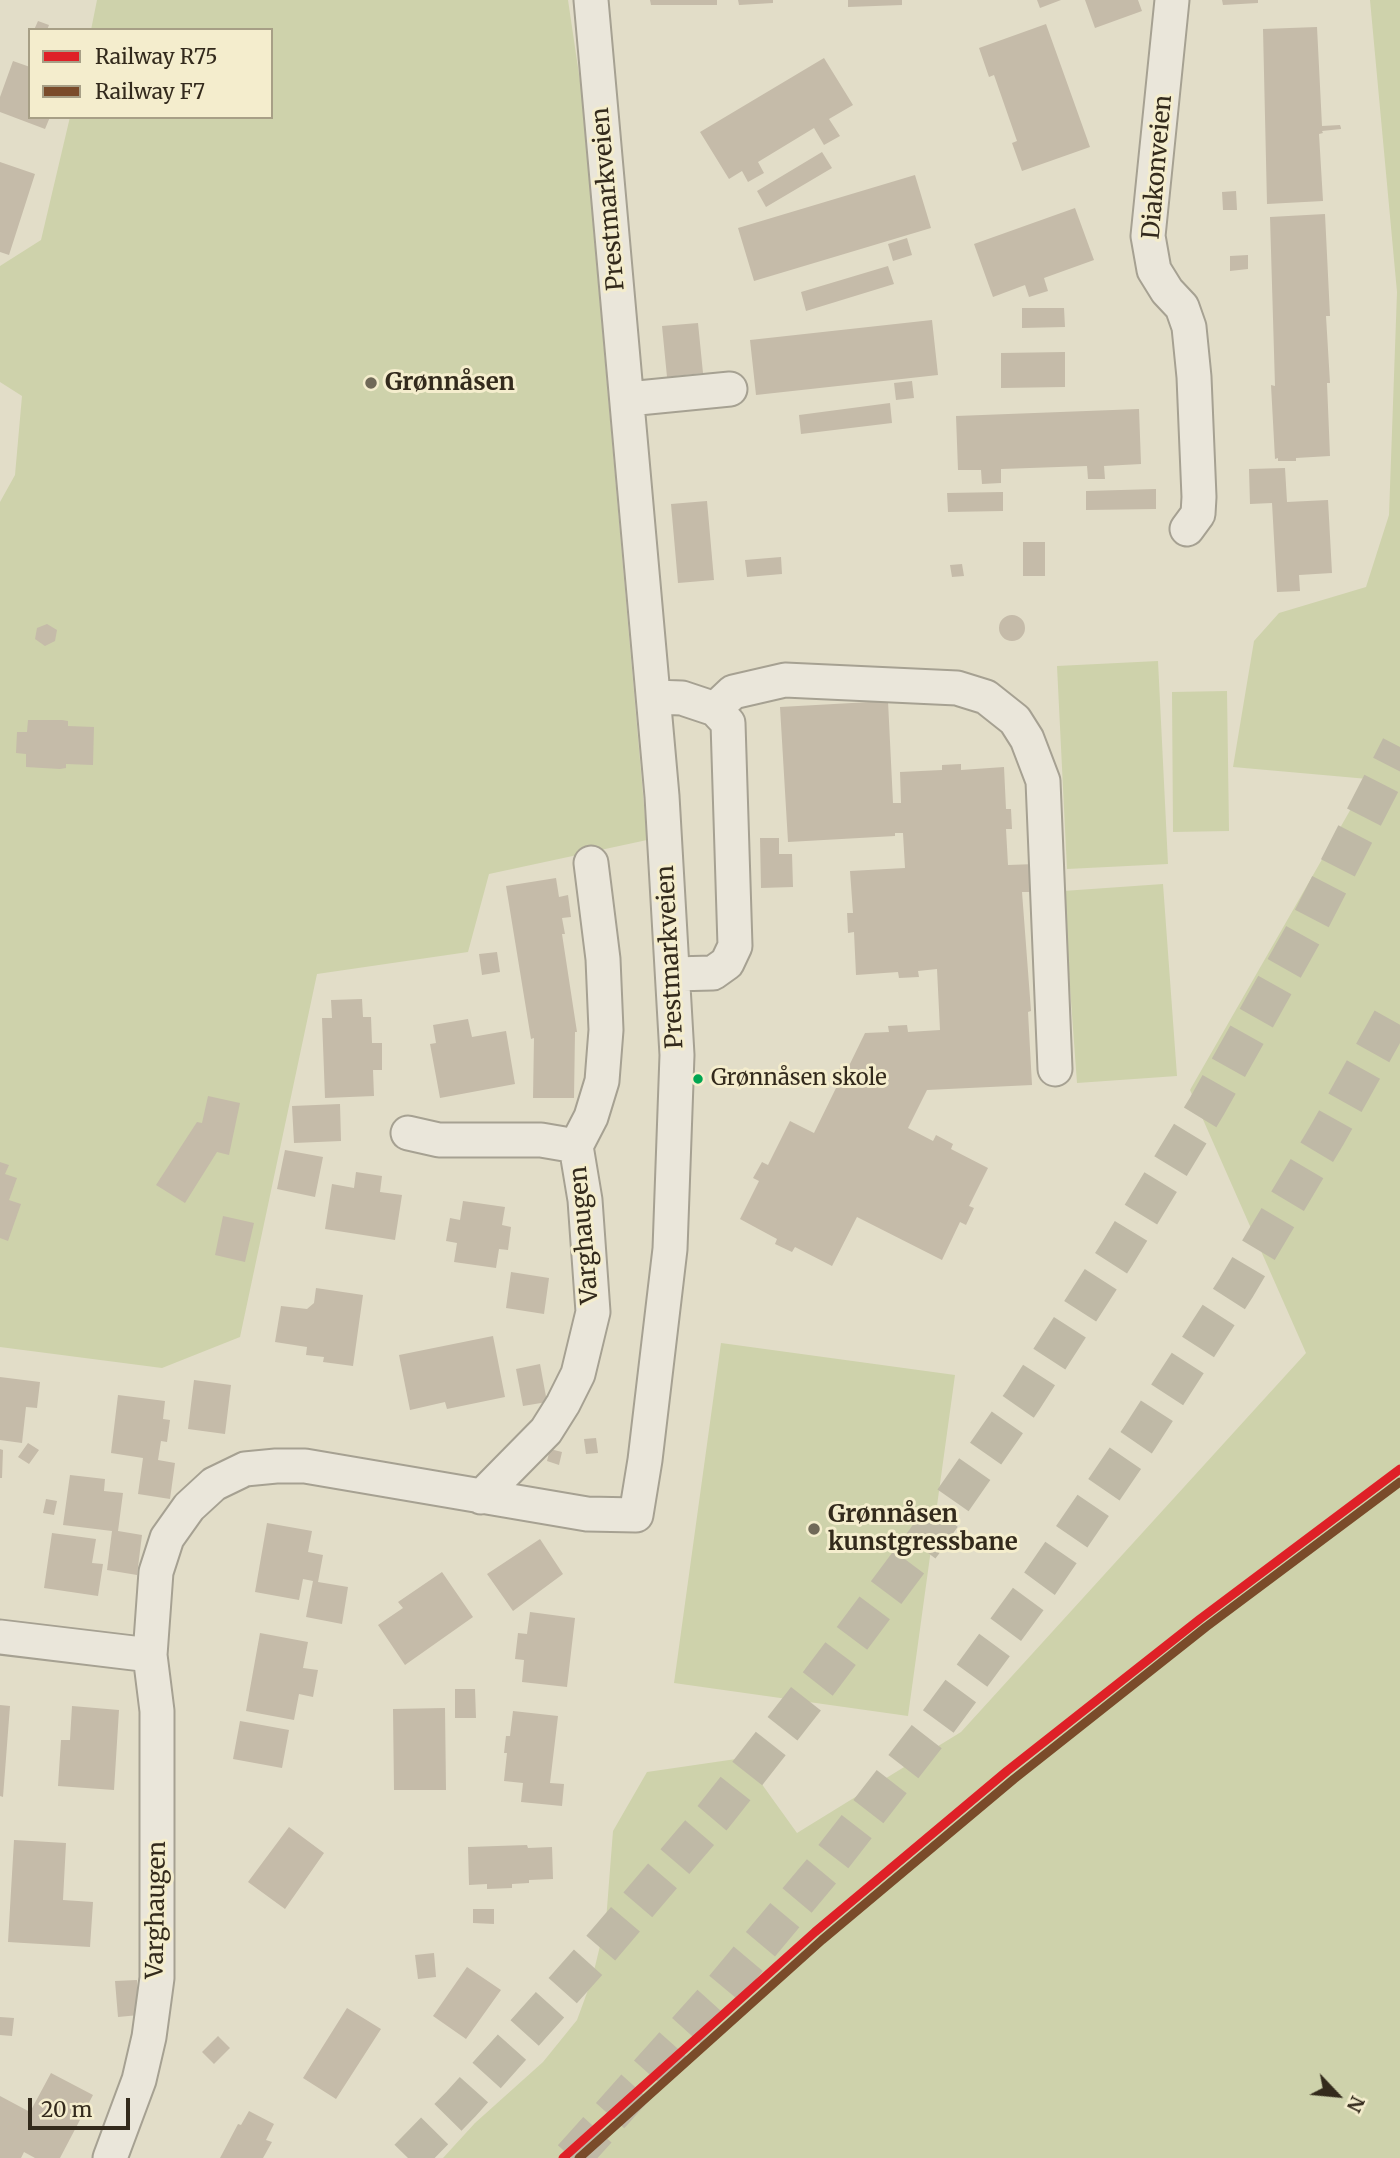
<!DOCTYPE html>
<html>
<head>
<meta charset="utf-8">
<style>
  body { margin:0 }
  #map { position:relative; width:1400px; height:2158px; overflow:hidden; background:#e2ddc8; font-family:Merriweather,serif }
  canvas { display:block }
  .legend { position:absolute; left:28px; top:28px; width:245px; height:91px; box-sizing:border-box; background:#f4edcd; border:2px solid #a79f86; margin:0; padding:9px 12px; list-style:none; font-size:21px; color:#332a1c }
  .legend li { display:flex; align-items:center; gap:14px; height:35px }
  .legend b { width:35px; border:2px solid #a79f86 }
  .north { position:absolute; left:1302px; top:2060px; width:70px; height:70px; -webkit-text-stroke:5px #f4edcd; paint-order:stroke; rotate:116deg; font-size:19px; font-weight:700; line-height:28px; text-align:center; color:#332a1c }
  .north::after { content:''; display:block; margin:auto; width:24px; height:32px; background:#332a1c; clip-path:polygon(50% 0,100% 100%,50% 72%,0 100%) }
  .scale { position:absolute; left:28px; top:2098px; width:102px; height:32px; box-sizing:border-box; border:4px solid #332a1c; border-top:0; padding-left:9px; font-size:21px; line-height:24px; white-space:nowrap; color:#332a1c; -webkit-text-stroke:5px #f4edcd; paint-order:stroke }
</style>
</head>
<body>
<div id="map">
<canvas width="1400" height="2158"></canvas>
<ul class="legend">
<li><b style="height:9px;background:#df2027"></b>Railway R75</li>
<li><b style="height:9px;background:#7a4b2a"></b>Railway F7</li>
</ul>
<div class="north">N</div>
<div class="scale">20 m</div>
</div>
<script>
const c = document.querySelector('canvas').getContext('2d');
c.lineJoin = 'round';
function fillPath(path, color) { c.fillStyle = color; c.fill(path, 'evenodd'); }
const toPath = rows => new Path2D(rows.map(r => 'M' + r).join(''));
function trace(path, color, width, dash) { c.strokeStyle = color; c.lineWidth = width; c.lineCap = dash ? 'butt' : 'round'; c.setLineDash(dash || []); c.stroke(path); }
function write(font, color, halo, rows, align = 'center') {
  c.font = font + ' Merriweather,serif'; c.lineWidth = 6; c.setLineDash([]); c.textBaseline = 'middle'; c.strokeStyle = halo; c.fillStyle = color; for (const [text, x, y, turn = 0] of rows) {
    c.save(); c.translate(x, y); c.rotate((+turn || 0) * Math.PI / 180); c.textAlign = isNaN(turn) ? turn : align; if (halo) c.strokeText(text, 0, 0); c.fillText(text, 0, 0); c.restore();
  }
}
const green = toPath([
  [97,0,568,0,581,88,647,840,489,874,468,952,317,974,240,1337,162,1368,0,1347,0,502,15,475,22,396,0,382,0,266,41,240,70,117,271,117,271,30,91,30],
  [1370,0,1400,0,1400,2158,443,2158,475,2123,543,2062,577,2020,592,1979,606,1921,613,1831,647,1772,743,1758,797,1833,961,1732,1306,1353,1190,1090,1368,779,1233,767,1254,641,1279,613,1366,587,1389,515,1397,292],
  [1158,661,1168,864,1067,869,1057,666],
  [1227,691,1229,831,1173,832,1172,692],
  [1163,884,1177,1076,1077,1083,1063,891],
  [721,1343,955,1375,908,1716,674,1683]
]);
const building = toPath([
  [650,0,717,0,717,5,651,5],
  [738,0,773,0,773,3,739,5],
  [848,0,902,0,902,5,848,7],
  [1037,0,1061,0,1040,8],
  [1085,0,1138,0,1142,11,1095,28],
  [1222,0,1258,0,1258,3,1223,5],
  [38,21,49,25,47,30,34,30],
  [1046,24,1090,147,1022,171,1012,143,1017,141,994,75,989,77,979,48],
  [1317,27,1322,126,1340,125,1341,128,1341,129,1322,131,1323,133,1319,134,1323,201,1267,204,1263,29],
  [824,58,853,105,829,119,840,136,824,145,814,128,758,162,764,173,748,182,742,171,729,179,700,132],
  [13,61,30,67,30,117,50,117,45,129,0,112,0,97],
  [822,152,832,168,766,207,757,191],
  [0,162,35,174,9,255,0,252],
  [915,175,931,228,754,281,738,228],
  [1236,191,1237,210,1223,210,1222,192],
  [1075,208,1094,260,1044,278,1048,291,1029,297,1025,285,993,297,974,244],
  [1325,214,1330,316,1326,316,1330,383,1327,383,1330,456,1296,458,1296,461,1278,461,1278,458,1275,459,1271,385,1275,386,1270,217],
  [907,238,912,255,893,261,888,244],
  [1248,255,1248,269,1230,271,1230,256],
  [888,266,894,284,806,311,801,292],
  [1022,308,1064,308,1065,327,1022,328],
  [932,320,938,375,756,395,750,340],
  [698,323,703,373,667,377,662,326],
  [1065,352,1065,387,1001,388,1001,353],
  [912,381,914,398,896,400,894,383],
  [890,403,892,423,801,434,799,415],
  [1139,409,1141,464,1104,466,1105,479,1088,479,1087,466,1001,469,1001,483,982,484,981,470,958,470,956,416],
  [1285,468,1287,502,1328,500,1332,573,1299,575,1300,591,1277,592,1272,503,1250,504,1249,469],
  [1156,489,1156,509,1086,510,1086,491],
  [1003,492,1003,511,948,512,947,493],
  [707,501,714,580,678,583,671,504],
  [1023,542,1045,542,1045,576,1023,576],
  [781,557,782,574,747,577,745,560],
  [962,564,964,576,952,577,950,565],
  '999 628a13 13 0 1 1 26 0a13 13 0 1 1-26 0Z',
  [47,624,57,630,55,641,45,646,35,639,37,628],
  [888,701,893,803,901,803,900,772,942,770,942,765,961,764,961,770,1004,767,1006,809,1011,809,1012,829,1006,829,1008,865,1036,864,1037,892,1022,892,1031,1011,1028,1012,1032,1085,927,1090,908,1128,933,1141,936,1135,953,1144,951,1149,988,1168,969,1206,974,1208,966,1225,960,1222,942,1260,857,1217,832,1266,795,1247,792,1252,775,1244,777,1239,740,1219,759,1181,753,1178,762,1162,768,1165,790,1121,814,1133,836,1088,831,1086,840,1068,846,1072,865,1033,889,1032,888,1026,907,1025,908,1032,940,1030,937,969,918,971,919,977,899,978,898,972,856,975,854,932,848,933,847,913,853,913,850,871,905,868,903,833,895,833,895,836,788,842,780,707],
  [28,720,62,720,68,721,68,726,94,727,93,765,66,764,66,768,60,769,26,767,26,754,16,753,17,732,27,732],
  [760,838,779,838,779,854,792,854,793,887,761,888],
  [556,878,559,897,568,895,571,917,562,918,565,934,562,934,577,1032,575,1032,574,1098,533,1098,534,1038,531,1039,506,886],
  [497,952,500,972,482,975,479,954],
  [362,999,363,1017,371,1017,372,1043,382,1043,382,1070,373,1070,374,1096,325,1098,322,1018,332,1018,331,1000],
  [468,1019,472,1037,506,1031,515,1084,440,1098,430,1044,436,1043,433,1025],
  [208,1096,240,1103,229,1155,217,1152,185,1203,156,1185,197,1122,202,1123],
  [340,1104,341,1141,294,1143,292,1106],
  [285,1150,323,1157,315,1197,277,1189],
  [0,1162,9,1165,5,1174,17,1178,9,1200,21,1204,8,1241,0,1238],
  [356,1172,382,1176,380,1192,402,1195,395,1240,325,1229,332,1184,354,1188],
  [463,1201,505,1207,502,1225,511,1227,508,1250,499,1249,496,1268,454,1262,457,1243,446,1241,450,1218,460,1220],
  [223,1216,254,1223,245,1262,215,1255],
  [511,1272,549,1278,544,1314,506,1308],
  [316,1288,363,1295,353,1366,323,1362,324,1357,306,1355,307,1347,275,1342,281,1306,307,1309,314,1303],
  [493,1336,505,1397,447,1409,445,1402,410,1410,399,1355],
  [540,1364,547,1402,523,1406,516,1369],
  [0,1377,40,1382,37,1408,26,1407,22,1443,0,1440],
  [194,1380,231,1385,225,1434,188,1429],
  [118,1395,165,1401,163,1419,170,1420,167,1442,161,1441,158,1460,175,1463,170,1499,138,1494,143,1458,111,1453],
  [596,1438,598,1453,586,1454,584,1439],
  [28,1443,39,1450,29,1464,18,1457],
  [0,1449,3,1450,2,1478,0,1478],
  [550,1449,562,1452,559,1465,547,1461],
  [70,1475,105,1479,104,1491,123,1493,118,1531,142,1535,137,1575,107,1570,112,1531,63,1525],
  [46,1499,57,1501,54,1515,43,1513],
  [267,1523,312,1531,308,1552,323,1555,318,1582,348,1587,342,1624,306,1617,313,1581,303,1579,299,1600,255,1592],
  [52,1533,96,1539,92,1563,103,1564,98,1596,44,1588],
  [540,1539,563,1574,513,1611,487,1574],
  [442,1572,473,1617,405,1665,378,1625,403,1608,398,1602],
  [530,1612,575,1618,567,1687,522,1682,524,1660,515,1659,518,1633,527,1634],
  [260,1633,308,1642,303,1668,318,1670,313,1697,299,1694,294,1720,246,1711],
  [455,1689,475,1689,476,1718,455,1718],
  [0,1705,10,1706,3,1797,0,1796],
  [72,1706,119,1710,114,1790,58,1786,61,1740,70,1740],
  [445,1708,446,1790,394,1790,393,1709],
  [513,1711,558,1716,550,1783,564,1784,562,1806,521,1802,523,1783,504,1781,507,1753,504,1753,506,1736,510,1736],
  [240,1721,289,1730,282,1768,233,1759],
  [289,1827,324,1853,285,1909,248,1882],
  [14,1840,66,1843,63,1900,93,1902,90,1947,8,1942],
  [527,1845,528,1848,552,1847,553,1879,529,1880,529,1883,512,1884,512,1888,487,1889,487,1884,469,1885,468,1847],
  [473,1909,494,1909,494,1924,473,1923],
  [434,1953,436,1977,418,1979,415,1955],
  [467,1967,501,1990,466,2039,433,2016],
  [137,1980,139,2015,118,2017,115,1981],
  [347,2008,381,2029,336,2099,303,2078],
  [0,2017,14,2018,12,2036,0,2035],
  [218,2036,230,2048,214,2064,202,2052],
  [51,2073,93,2095,60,2158,35,2158,24,2152,21,2158,0,2158,0,2096,30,2112],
  [249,2111,274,2124,266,2140,272,2142,263,2158,220,2158,238,2124,241,2125]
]);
const highwayTunnel = toPath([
  [408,2158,461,2104,600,1949,713,1817,820,1681,924,1542,1023,1400,1117,1254,1207,1106,1309,924,1400,747],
  [572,2158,712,2002,826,1866,935,1726,1040,1583,1140,1437,1236,1288,1327,1135,1400,1004]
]);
const minor = toPath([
  [1172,0,1148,236,1154,270,1167,291,1182,307,1189,327,1194,377,1199,497,1198,514,1187,529],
  [628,399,730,389],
  [654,697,682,698,715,709,728,723,735,946,727,963,713,973,673,974],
  [715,709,733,692,785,680,957,688,986,697,1015,720,1027,739,1043,781,1055,1069],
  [408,1133,439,1140,541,1140,576,1146],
  [481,1497,546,1431,563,1404,578,1374,593,1312,585,1200,576,1146,591,1117,602,1081,606,1030,603,959,591,863],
  [0,1637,150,1655],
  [110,2158,139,2080,149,2037,157,1978,157,1711,150,1655,156,1572,167,1538,189,1507,214,1484,245,1469,276,1466,305,1466,587,1514,636,1515,645,1460,670,1249,677,1055,662,796,591,0]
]);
const rail1 = toPath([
  [563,2158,815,1932,1007,1771,1200,1619,1400,1469]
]);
const rail2 = toPath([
  [579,2158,822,1940,1014,1779,1206,1627,1400,1482]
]);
const markers = [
  [371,383,7,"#706958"],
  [698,1079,6,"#00a651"],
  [814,1529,7,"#706958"]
];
const busNames = [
  ["Grønnåsen skole",711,1079]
];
const streetNames = [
  ["Diakonveien",1158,167,-85],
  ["Prestmarkveien",609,199,-95],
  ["Prestmarkveien",671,957,-93],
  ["Varghaugen",585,1235,-95],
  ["Varghaugen",157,1910,-89]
];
const poiNames = [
  ["Grønnåsen",385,383],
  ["Grønnåsen",828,1515],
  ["kunstgressbane",828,1543]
];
fillPath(green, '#ced2ab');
fillPath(building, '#c5bba9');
trace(highwayTunnel, '#bfb9a6', 38, [38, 19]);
trace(minor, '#a6a192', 37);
trace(minor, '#eae6da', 33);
trace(rail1, '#df2027', 9);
trace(rail2, '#7a4b2a', 9);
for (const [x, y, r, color] of markers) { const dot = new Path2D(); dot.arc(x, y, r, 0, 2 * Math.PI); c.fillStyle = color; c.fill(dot); trace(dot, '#f4edcd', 2.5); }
write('22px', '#332a1c', '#f4edcd', busNames, 'left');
write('24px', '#332a1c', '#f4edcd', streetNames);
write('bold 24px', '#332a1c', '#f4edcd', poiNames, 'left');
</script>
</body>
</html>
